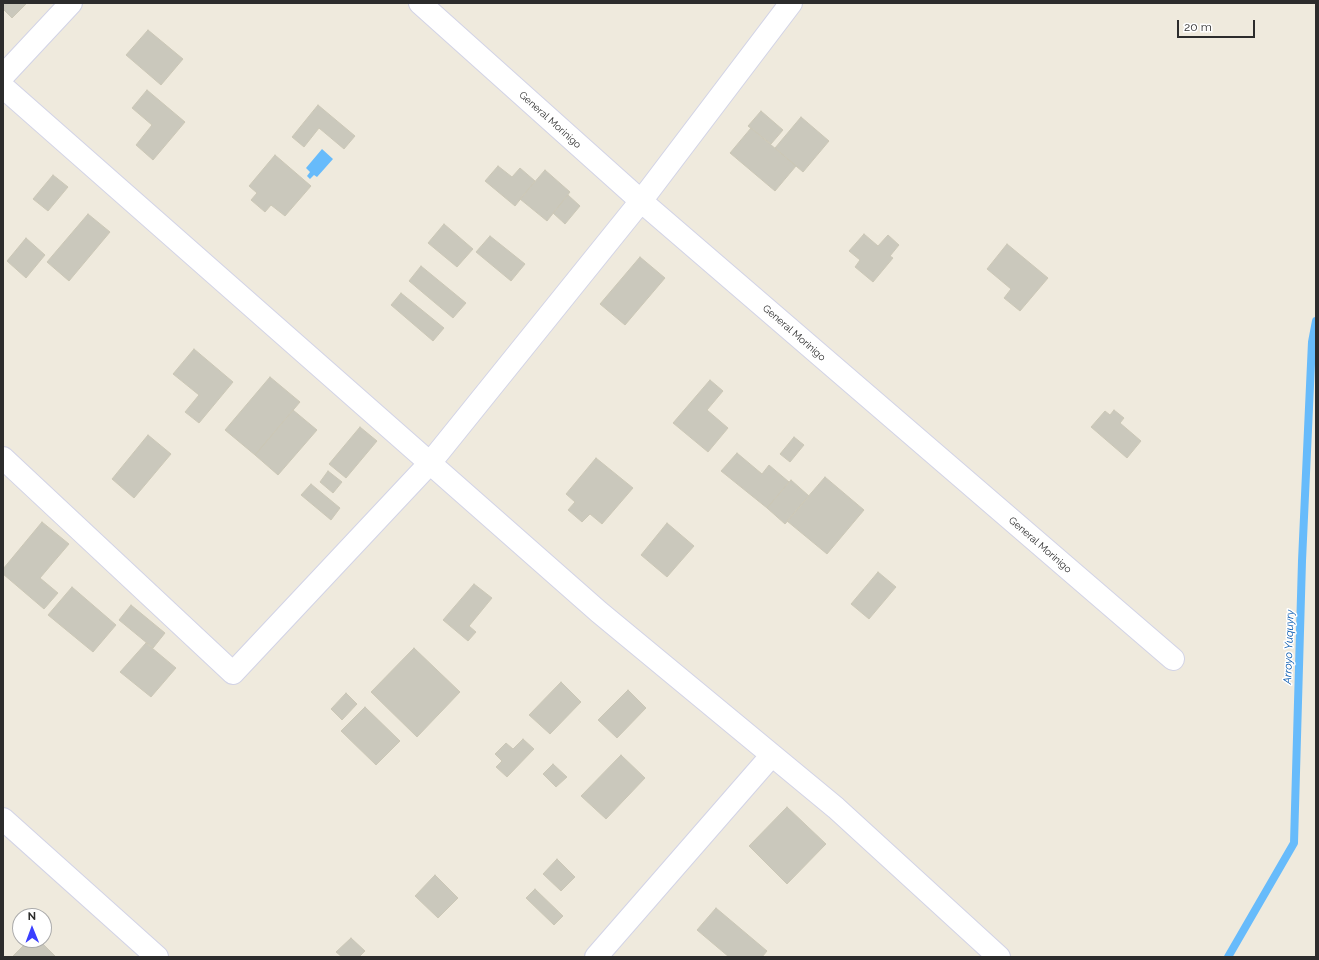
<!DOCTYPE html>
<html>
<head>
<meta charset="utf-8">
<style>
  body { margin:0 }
  #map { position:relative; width:1319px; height:960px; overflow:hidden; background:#efeadd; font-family:Raleway,sans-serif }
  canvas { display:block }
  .frame { position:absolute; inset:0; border:4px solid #2c2c2c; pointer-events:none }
  .north { position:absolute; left:12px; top:908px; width:40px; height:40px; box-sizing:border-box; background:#fff; border:1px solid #ababab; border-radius:50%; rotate:359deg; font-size:11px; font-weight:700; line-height:16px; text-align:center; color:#2c2c2c }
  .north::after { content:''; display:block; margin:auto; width:14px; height:18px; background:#3a3fff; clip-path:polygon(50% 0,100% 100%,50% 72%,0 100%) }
  .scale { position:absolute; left:1177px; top:20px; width:78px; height:18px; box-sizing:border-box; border:2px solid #2c2c2c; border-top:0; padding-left:5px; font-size:12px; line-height:14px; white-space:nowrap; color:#2c2c2c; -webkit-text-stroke:3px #fff; paint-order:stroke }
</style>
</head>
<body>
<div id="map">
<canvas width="1319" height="960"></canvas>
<div class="frame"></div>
<div class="north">N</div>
<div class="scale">20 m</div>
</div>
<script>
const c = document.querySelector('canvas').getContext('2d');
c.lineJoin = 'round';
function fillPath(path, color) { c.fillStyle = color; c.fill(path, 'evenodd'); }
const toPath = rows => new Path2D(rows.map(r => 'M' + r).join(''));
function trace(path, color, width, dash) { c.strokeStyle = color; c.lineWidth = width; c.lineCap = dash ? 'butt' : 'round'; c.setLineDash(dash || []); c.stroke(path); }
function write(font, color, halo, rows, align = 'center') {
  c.font = font + ' Raleway,sans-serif'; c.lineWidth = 3; c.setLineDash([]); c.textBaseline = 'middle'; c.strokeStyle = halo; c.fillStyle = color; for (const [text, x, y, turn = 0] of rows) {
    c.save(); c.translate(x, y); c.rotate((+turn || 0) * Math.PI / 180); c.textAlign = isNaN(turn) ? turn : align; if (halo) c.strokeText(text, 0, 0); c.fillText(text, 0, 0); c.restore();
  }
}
const water = toPath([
  [322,149,333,159,317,177,314,175,310,179,307,176,310,172,306,168]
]);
const stream = toPath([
  [1228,957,1294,843,1302,561,1312,342,1316,321]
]);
const building = toPath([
  [3,3,27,3,12,18,3,9,3,3],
  [148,30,183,59,161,85,126,55,148,30],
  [147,90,185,122,153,160,136,145,152,125,132,108,147,90],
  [318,105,355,136,344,149,319,128,304,147,292,137,318,105],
  [761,111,783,130,771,144,748,126,761,111],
  [801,117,829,141,803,172,775,148,801,117],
  [751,128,796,166,775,191,730,153,751,128],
  [275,155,311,186,285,216,271,205,265,212,251,200,257,193,249,186,275,155],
  [498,166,512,177,520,168,535,181,515,206,485,181,498,166],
  [545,170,570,192,547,221,520,199,545,170],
  [53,175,68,187,48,211,33,199,53,175],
  [568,195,580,206,565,224,553,213,568,195],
  [88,214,110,232,69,281,47,262,88,214],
  [444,224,473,249,457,267,428,243,444,224],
  [864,234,878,246,888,235,899,245,890,256,893,258,873,282,855,267,860,260,849,251,864,234],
  [490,236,525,264,511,281,476,252,490,236],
  [26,238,45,255,26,278,7,261,26,238],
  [1007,244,1048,278,1020,311,1004,298,1011,289,987,269,1007,244],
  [640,257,665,278,625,325,600,304,640,257],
  [421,266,466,303,453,318,409,281,421,266],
  [401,293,444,328,433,341,391,305,401,293],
  [194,349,233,382,199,423,185,412,199,395,173,374,194,349],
  [270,377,300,402,255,455,225,430,270,377],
  [710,380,723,391,707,410,728,428,708,452,673,423,710,380],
  [293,410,317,430,278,475,255,455,293,410],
  [1114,410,1124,418,1120,423,1141,441,1127,458,1091,427,1105,411,1110,415,1114,410],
  [360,427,377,441,346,478,329,464,360,427],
  [148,435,171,454,134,498,112,479,148,435],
  [794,437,804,445,790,462,780,454,794,437],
  [737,453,762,474,769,465,789,482,767,508,721,471,737,453],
  [596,458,633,488,602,524,590,514,582,522,568,510,575,502,566,494,596,458],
  [328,471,342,482,333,493,320,482,328,471],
  [825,477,864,510,827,554,787,521,825,477],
  [791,480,809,496,785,524,767,508,791,480],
  [311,484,340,508,331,520,301,495,311,484],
  [42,522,69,544,40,578,58,593,44,609,3,574,3,569,42,522],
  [667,523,694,546,667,577,641,555,667,523],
  [878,572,896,587,869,619,851,604,878,572],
  [474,584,492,598,469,626,476,632,468,641,443,620,474,584],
  [72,587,116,625,93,652,48,615,72,587],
  [131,605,165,633,153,648,119,620,131,605],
  [146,643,176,668,151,697,120,672,146,643],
  [414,648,460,692,417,737,371,692,414,648],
  [561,682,581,702,550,734,529,715,561,682],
  [628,690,646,708,617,738,598,720,628,690],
  [346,693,357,704,342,720,331,709,346,693],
  [365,707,400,741,376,765,341,731,365,707],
  [523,739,534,749,507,777,496,767,502,761,495,754,506,743,513,749,523,739],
  [621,755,645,778,606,819,581,796,621,755],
  [553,764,567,777,556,787,543,774,553,764],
  [787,807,826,844,787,884,749,846,787,807],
  [557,859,575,877,561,891,543,874,557,859],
  [435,875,458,898,438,918,415,896,435,875],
  [535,889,563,916,554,925,526,898,535,889],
  [716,908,767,951,762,957,729,957,697,930,716,908],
  [351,938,365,951,359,957,342,957,336,952,351,938],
  [29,940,39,940,56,957,12,957,29,940]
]);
const minor = toPath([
  [420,3,641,201,1173,659],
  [3,76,71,3],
  [3,87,599,612,836,808,999,957],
  [3,458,233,673,430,463,641,201,791,3],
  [3,819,157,957],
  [596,957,772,755]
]);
const streetNames = [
  ["General Morinigo",550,120,42],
  ["General Morinigo",794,333,41],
  ["General Morinigo",1040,545,41]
];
const waterNames = [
  ["Arroyo Yuquyry",1289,647,-88]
];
fillPath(water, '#67bbfb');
trace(stream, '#67bbfb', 8);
fillPath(building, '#cac8bc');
trace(building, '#cbc7b6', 1);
trace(minor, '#d2d3e6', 24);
trace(minor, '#fff', 22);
write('10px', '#2c2c2c', '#fff', streetNames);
write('italic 11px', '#0055ac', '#fff', waterNames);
</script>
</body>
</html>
